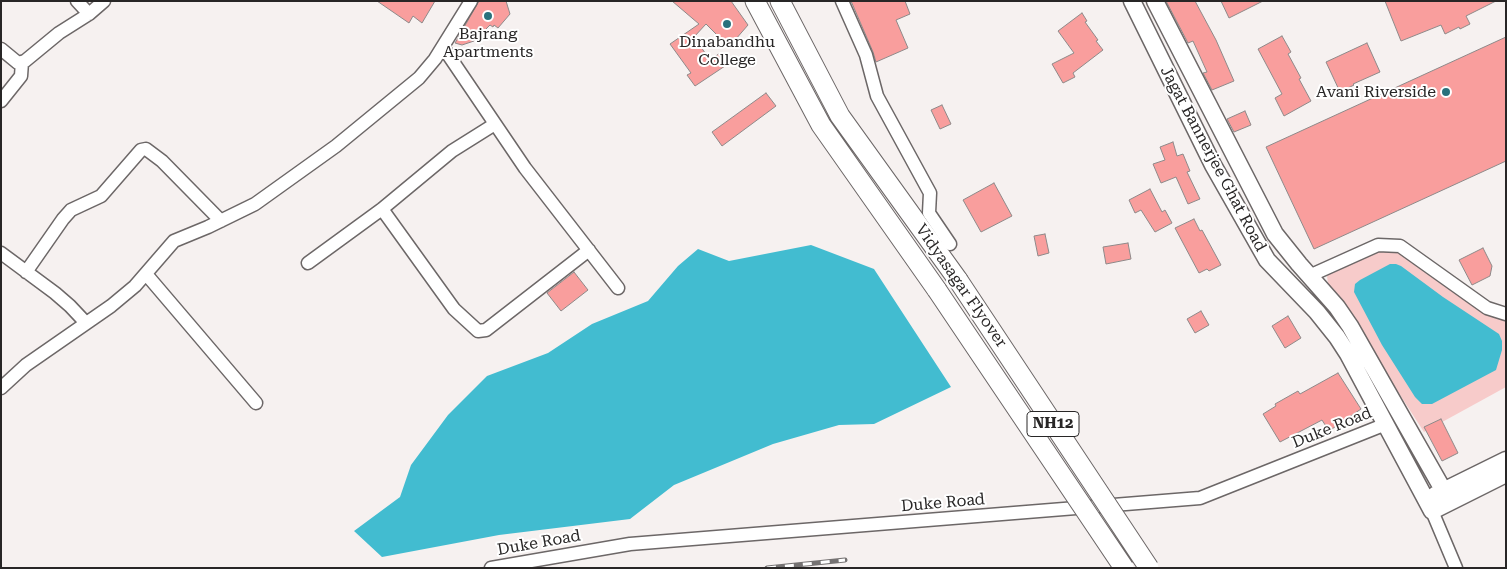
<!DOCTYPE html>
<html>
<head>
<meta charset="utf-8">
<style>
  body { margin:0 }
  #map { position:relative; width:1507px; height:569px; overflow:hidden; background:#f6f1f0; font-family:"Roboto Serif",serif }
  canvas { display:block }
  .frame { position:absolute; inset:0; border:2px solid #282626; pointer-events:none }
</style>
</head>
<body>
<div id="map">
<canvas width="1507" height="569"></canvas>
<div class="frame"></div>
</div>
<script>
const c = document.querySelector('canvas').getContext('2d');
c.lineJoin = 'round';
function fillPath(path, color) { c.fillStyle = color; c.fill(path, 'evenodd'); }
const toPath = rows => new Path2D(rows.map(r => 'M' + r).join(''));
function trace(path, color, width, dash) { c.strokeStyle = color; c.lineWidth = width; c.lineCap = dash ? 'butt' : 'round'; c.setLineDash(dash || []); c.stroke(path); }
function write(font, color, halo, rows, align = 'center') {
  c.font = font + ' "Roboto Serif",serif'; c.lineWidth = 4; c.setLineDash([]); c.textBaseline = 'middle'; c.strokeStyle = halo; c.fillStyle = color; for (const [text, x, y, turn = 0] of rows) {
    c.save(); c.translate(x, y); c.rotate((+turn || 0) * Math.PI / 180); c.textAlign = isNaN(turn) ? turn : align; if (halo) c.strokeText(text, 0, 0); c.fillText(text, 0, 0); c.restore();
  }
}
const green = toPath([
  [1400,246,1506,314,1506,387,1424,432,1328,284,1327,276,1333,270,1379,248]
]);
const water = toPath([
  [811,245,874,269,951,387,874,424,839,425,773,444,674,485,630,519,499,535,382,557,354,531,400,497,411,465,448,415,487,376,548,353,592,324,648,301,678,266,698,249,729,261],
  [1390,264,1396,264,1401,266,1443,297,1499,334,1502,341,1502,350,1496,370,1432,404,1422,404,1415,397,1382,345,1354,292,1355,284,1360,280]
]);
const building = toPath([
  [377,1,435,1,422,23,413,16,409,23,377,1],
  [479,1,506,1,510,14,498,28,494,25,493,27,490,25,474,41,462,45,455,43,479,1],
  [672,1,731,1,748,25,729,47,706,24,694,37,710,60,720,53,728,64,695,86,687,75,691,73,670,44,699,24,672,1],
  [851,1,905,1,910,14,896,20,908,48,876,62,873,52,851,1],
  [1166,1,1195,1,1216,40,1234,81,1212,90,1203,73,1207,72,1193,41,1188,43,1166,1],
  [1221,1,1263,1,1229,18,1221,1],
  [1385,1,1496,1,1466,16,1470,24,1460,29,1459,27,1445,34,1441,25,1401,41,1385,1],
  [1082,13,1087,21,1085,22,1098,40,1096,41,1103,50,1073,73,1075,77,1063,83,1052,64,1074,53,1058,31,1082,13],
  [1282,36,1291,52,1288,54,1301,78,1299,79,1311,101,1284,116,1275,98,1282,94,1258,49,1282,36],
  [1506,37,1506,161,1314,249,1266,147,1506,37],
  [1367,43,1380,72,1353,84,1354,85,1340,92,1326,62,1367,43],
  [766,93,776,106,722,146,712,132,766,93],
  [942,105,951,124,940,129,931,110,942,105],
  [1245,111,1251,125,1234,132,1227,119,1245,111],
  [1173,142,1177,156,1183,154,1190,171,1187,172,1200,199,1188,204,1176,177,1161,183,1153,164,1165,160,1160,147,1173,142],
  [994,183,1012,216,981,232,963,200,994,183],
  [1150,189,1162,212,1165,210,1172,223,1155,232,1141,210,1135,213,1129,200,1150,189],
  [1194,219,1200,231,1202,230,1221,265,1209,271,1207,269,1199,273,1175,228,1194,219],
  [1045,234,1049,253,1038,256,1034,236,1045,234],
  [1128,243,1131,259,1106,264,1103,247,1128,243],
  [1483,248,1492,266,1490,276,1472,285,1459,260,1483,248],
  [574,272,588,290,561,311,547,293,574,272],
  [1201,311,1209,325,1195,333,1187,319,1201,311],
  [1288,316,1301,338,1285,348,1272,326,1288,316],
  [1338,373,1361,409,1329,431,1322,420,1280,442,1263,414,1276,406,1275,404,1298,391,1300,394,1338,373],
  [1441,419,1458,453,1442,461,1424,427,1441,419]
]);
const minor = toPath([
  [77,1,89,14],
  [842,1,866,55,877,96,930,193,929,213,950,244],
  [443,47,525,168,618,288],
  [1,49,18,63,25,61,59,33,89,14,104,1],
  [1,101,21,76,22,62],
  [382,209,454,309,478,331,486,330,589,250],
  [1,253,55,293,70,306,86,323],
  [308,263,382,209,452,151,495,124],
  [26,272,63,219,71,210,101,196,141,150,146,149,162,161,221,221],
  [146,274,256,403],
  [1309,276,1378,245,1400,246,1487,308,1506,314],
  [1,388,26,365,111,306,135,286,174,241,208,227,255,204,336,146,419,78,435,59,471,1],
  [1432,511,1456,568],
  [491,568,630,544,1200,498,1386,424]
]);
const major = toPath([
  [1132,1,1213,165,1267,260,1317,312,1337,337,1348,354,1432,511,1506,474],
  [1155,1,1275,234,1299,264,1337,307,1350,326,1450,502],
  [1435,495,1506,460]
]);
const highway = toPath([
  [755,1,821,125,937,290],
  [780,1,840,116,958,280]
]);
const rail = toPath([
  [767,568,845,560]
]);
const highwayBridge = toPath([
  [958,280,1149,568],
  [937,290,1124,568]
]);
const markers = [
  [488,16,5,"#29717c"],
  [727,24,5,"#29717c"],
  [1446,92,5,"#29717c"]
];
const shields = [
  [1053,424,52]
];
const shieldNames = [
  ["NH12",1053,424]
];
const poiNames = [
  ["Bajrang",488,34],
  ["Apartments",488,52],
  ["Dinabandhu",727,42],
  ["College",727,60],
  ["Avani Riverside",1436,92,"right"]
];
const streetNames = [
  ["Jagat Bannerjee Ghat Road",1213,159,62],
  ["Vidyasagar Flyover",961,286,55],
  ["Duke Road",1332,428,-22],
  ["Duke Road",943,503,-5],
  ["Duke Road",539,543,-10]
];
fillPath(green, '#f7cbca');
fillPath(water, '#42bcd0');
fillPath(building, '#f99e9d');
trace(building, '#8e8989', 1);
trace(minor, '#6c6767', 15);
trace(major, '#6c6767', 19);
trace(highway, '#6c6767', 21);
trace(minor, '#fff', 12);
trace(major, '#fff', 16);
trace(highway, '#fff', 19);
trace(rail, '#757272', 5);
trace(rail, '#fff', 3, [9]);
trace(highwayBridge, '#6c6767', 21, []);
trace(highwayBridge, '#fff', 19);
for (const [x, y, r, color] of markers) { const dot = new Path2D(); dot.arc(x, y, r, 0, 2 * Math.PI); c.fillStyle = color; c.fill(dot); trace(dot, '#fff', 2); }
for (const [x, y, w] of shields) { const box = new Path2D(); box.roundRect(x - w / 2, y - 12.5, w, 25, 4); c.fillStyle = '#fff'; c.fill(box); trace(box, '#282626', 1); }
write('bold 15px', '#282626', null, shieldNames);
write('16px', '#282626', '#fff', poiNames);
write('16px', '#282626', '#fff', streetNames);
</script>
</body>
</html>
